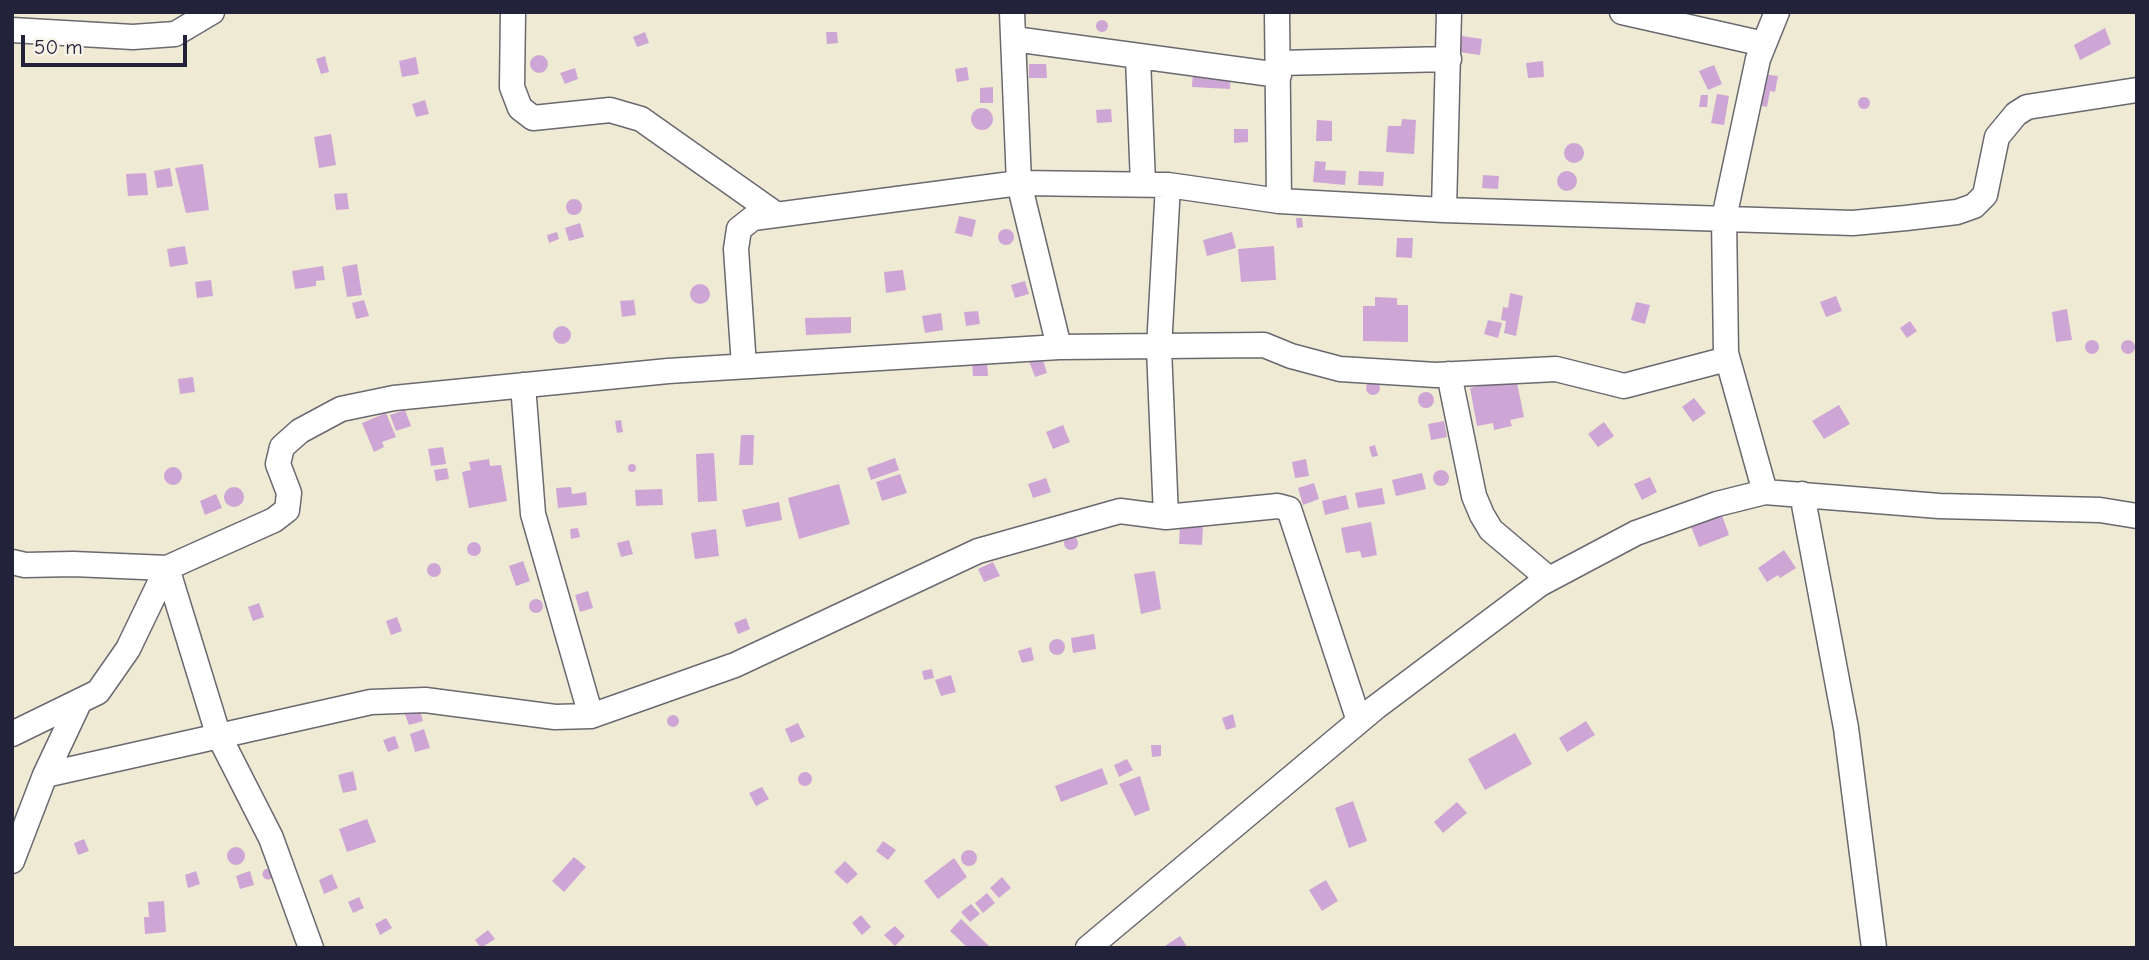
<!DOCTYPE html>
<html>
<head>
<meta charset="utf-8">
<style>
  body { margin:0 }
  #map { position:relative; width:2149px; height:960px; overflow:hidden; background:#efead3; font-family:"Comic Neue",sans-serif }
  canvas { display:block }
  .frame { position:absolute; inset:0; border:14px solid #22223b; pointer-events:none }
  .scale { position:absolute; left:21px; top:35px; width:166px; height:32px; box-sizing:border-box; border:4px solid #22223b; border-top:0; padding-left:9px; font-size:21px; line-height:24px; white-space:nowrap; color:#22223b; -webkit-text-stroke:5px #f7f3e8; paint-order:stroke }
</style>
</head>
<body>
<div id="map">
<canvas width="2149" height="960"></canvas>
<div class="frame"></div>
<div class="scale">50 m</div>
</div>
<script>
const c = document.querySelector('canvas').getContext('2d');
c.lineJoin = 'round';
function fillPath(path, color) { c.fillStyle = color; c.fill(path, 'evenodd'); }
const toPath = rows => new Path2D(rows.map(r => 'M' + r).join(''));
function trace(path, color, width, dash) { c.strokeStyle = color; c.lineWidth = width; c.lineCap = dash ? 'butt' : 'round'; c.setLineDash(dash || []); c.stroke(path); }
const building = toPath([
  '1096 26a6 6 0 1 1 12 0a6 6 0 1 1-12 0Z',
  [2105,28,2111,44,2080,60,2074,45],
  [645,32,649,43,637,47,633,37],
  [826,32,837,32,838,43,827,44],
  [1462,36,1482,39,1480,55,1459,52],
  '530 64a9 9 0 1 1 18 0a9 9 0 1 1-18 0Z',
  [325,56,329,72,321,74,316,59],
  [416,57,419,74,402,77,399,61],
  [1543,61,1544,77,1528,78,1526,63],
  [1029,64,1046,64,1047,78,1029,78],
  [1714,65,1722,84,1708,90,1699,71],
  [967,67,969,80,957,82,955,69],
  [575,68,578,79,565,84,560,73],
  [1193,70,1231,72,1230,89,1192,87],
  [1762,74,1778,76,1775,92,1770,91,1767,107,1751,104],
  [993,87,993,103,980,103,980,88],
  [1717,94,1729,96,1724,125,1711,123],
  [1701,95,1708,95,1707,107,1699,107],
  '1858 103a6 6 0 1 1 12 0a6 6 0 1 1-12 0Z',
  [425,100,429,114,416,117,412,104],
  '971 119a11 11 0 1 1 22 0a11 11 0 1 1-22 0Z',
  [1111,109,1112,122,1097,123,1096,110],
  [1402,119,1416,120,1414,154,1386,152,1388,126,1401,126],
  [1317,120,1332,121,1332,141,1316,141],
  [1234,129,1248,129,1248,142,1234,143],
  [331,134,336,165,319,168,314,137],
  '1564 153a10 10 0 1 1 20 0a10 10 0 1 1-20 0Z',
  [1315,161,1326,162,1325,170,1346,171,1345,185,1313,182],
  [203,164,209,210,186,213,175,168],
  [170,168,173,186,157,188,154,171],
  [1359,171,1384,172,1383,186,1358,185],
  '1557 181a10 10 0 1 1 20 0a10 10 0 1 1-20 0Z',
  [146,173,148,195,128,196,126,174],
  [1483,175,1499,176,1498,189,1482,188],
  [347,193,349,209,336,210,334,194],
  '566 207a8 8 0 1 1 16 0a8 8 0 1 1-16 0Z',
  [959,216,976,220,972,237,955,233],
  [1296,218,1302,218,1303,227,1297,228],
  [580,223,584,237,569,241,565,228],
  '998 237a8 8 0 1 1 16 0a8 8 0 1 1-16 0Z',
  [557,232,559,239,549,243,547,235],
  [1232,232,1236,248,1207,256,1203,240],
  [1397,238,1413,238,1412,258,1396,257],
  [185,246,188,264,170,267,167,249],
  [1274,246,1276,280,1241,282,1238,249],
  [357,264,362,295,347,297,342,267],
  [323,266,325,280,316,281,316,286,295,289,292,271],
  [903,270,906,290,886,293,884,272],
  [211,280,213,296,197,298,195,282],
  [1025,281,1029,294,1015,298,1011,285],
  '690 294a10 10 0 1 1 20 0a10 10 0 1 1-20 0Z',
  [1510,293,1523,296,1516,336,1504,333,1506,321,1501,320,1503,307,1508,308],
  [1836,296,1842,311,1826,317,1820,302],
  [1375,297,1397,298,1397,305,1408,305,1408,342,1363,341,1363,306,1375,306],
  [364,300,369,316,356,319,352,303],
  [634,300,636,315,622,317,620,301],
  [1636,302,1650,305,1645,324,1631,320],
  [2067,309,2072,340,2056,342,2052,312],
  [978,311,980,324,966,326,964,312],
  [941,313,943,330,925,333,922,316],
  [851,317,851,333,806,335,805,318],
  [1488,320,1502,323,1498,338,1484,334],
  [1910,321,1917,331,1907,338,1900,328],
  '553 335a9 9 0 1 1 18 0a9 9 0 1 1-18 0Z',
  '2085 347a7 7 0 1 1 14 0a7 7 0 1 1-14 0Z',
  '2121 347a7 7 0 1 1 14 0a7 7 0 1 1-14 0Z',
  [1042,357,1047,373,1035,377,1029,361],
  [987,361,988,376,973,376,972,362],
  [193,377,195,392,180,394,178,379],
  [1516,378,1524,417,1510,420,1512,426,1494,430,1493,423,1477,426,1470,388],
  '1366 388a7 7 0 1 1 14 0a7 7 0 1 1-14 0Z',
  '1418 400a8 8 0 1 1 16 0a8 8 0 1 1-16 0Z',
  [1694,398,1706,413,1693,422,1682,407],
  [1839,405,1850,424,1824,439,1812,421],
  [405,410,411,426,396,431,390,415],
  [386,413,396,437,382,442,384,447,374,452,362,423],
  [621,420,623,432,617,433,615,421],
  [1444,421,1447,437,1431,440,1428,424],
  [1604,422,1614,436,1598,447,1588,434],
  [1063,425,1070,442,1053,449,1046,432],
  [741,435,754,435,753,465,739,465],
  [1375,445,1378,456,1372,457,1369,447],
  [443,447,446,464,431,466,428,449],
  [714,453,717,501,698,502,696,454],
  [895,458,899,470,871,480,867,468],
  [489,459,490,466,501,465,507,501,469,508,462,472,471,470,469,462],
  [1306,459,1309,476,1295,478,1292,462],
  '628 468a4 4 0 1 1 8 0a4 4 0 1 1-8 0Z',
  '164 476a9 9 0 1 1 18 0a9 9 0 1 1-18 0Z',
  [447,468,449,479,436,481,434,470],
  '1433 478a8 8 0 1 1 16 0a8 8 0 1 1-16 0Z',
  [1422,473,1426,489,1396,496,1392,480],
  [900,474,907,493,882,501,876,482],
  [1650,477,1657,492,1642,500,1634,484],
  [1046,478,1051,492,1033,498,1028,484],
  [1314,483,1319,499,1303,505,1298,488],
  [839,484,850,524,799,539,788,498],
  [571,487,572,494,586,492,587,505,558,508,556,488],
  '224 497a10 10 0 1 1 20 0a10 10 0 1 1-20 0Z',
  [1382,488,1385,504,1358,508,1355,493],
  [662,489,663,505,636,506,635,490],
  [216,494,222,508,205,515,200,501],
  [1346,495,1349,509,1325,515,1322,501],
  [779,502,782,520,746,527,742,510],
  [1721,512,1729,535,1699,547,1690,524],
  [1371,522,1377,555,1362,558,1360,551,1346,553,1341,528],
  [1180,525,1203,526,1202,545,1179,544],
  [578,528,580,537,571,539,570,529],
  [716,529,719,556,695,559,691,533],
  '1064 543a7 7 0 1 1 14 0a7 7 0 1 1-14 0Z',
  [629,540,633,554,621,557,617,543],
  '467 549a7 7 0 1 1 14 0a7 7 0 1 1-14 0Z',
  [1784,550,1796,568,1780,578,1778,575,1767,582,1758,568],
  [523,561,530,581,516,586,509,566],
  [993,562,1000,576,984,582,978,569],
  '427 570a7 7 0 1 1 14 0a7 7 0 1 1-14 0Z',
  [1155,571,1161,609,1141,614,1134,574],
  [588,591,593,608,580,612,575,595],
  '529 606a7 7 0 1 1 14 0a7 7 0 1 1-14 0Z',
  [259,603,264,617,253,621,248,607],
  [397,617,402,631,391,635,386,621],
  [746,618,750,629,738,634,734,623],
  [1094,634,1096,649,1073,653,1071,638],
  '1049 647a8 8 0 1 1 16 0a8 8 0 1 1-16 0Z',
  [1031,647,1034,660,1022,663,1018,651],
  [932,669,934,678,924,680,922,671],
  [951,675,956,692,941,696,935,680],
  [419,707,423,721,409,725,404,712],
  [1233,714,1236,727,1226,730,1222,718],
  '667 721a6 6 0 1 1 12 0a6 6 0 1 1-12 0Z',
  [1586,721,1595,735,1567,752,1559,738],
  [798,723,805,737,791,743,785,729],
  [424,729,430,748,415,752,410,734],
  [1515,733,1532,764,1485,790,1468,759],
  [395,736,399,748,388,752,383,740],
  [1151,745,1161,745,1161,756,1152,757],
  [1127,759,1133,770,1119,777,1114,765],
  [1102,768,1108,784,1061,802,1055,786],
  [353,771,357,790,343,793,338,775],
  '798 779a7 7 0 1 1 14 0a7 7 0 1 1-14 0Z',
  [1140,776,1150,810,1135,816,1119,784],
  [762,787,769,799,756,806,749,793],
  [1353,801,1367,841,1349,848,1335,808],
  [1457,802,1467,813,1443,833,1434,822],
  [367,819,376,842,347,852,339,829],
  [84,839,89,851,78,855,74,843],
  [883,841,896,850,888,860,876,851],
  '227 856a9 9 0 1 1 18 0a9 9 0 1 1-18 0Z',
  '961 858a8 8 0 1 1 16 0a8 8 0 1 1-16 0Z',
  [574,857,586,867,564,892,552,881],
  [954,858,967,877,938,899,924,881],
  [845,861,858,874,847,884,834,872],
  '262.5 874a5.5 5.5 0 1 1 11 0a5.5 5.5 0 1 1-11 0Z',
  [196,871,200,884,188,888,185,875],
  [250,871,254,885,240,889,236,876],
  [332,874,338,888,324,894,319,880],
  [1002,877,1011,888,999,898,990,888],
  [1326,880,1338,901,1322,911,1309,890],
  [987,893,995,903,983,913,975,903],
  [359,897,364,908,353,913,348,902],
  [164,901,166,932,145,934,144,917,149,917,148,902],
  [971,904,980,914,970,922,961,912],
  [861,915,871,927,862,935,852,923],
  [386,918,392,928,380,935,375,924],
  [961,919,991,948,968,948,950,931],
  [895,926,905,936,895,946,884,935],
  [488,930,495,939,481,948,475,940],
  [1180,936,1188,948,1162,948]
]);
const street = toPath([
  [513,12,512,87,520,108,533,118,610,110,641,119,777,215],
  [1012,12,1019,183,1059,347],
  [1277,12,1279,201],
  [1622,12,1764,44],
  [12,30,133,37,175,34,212,12],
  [1014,39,1279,75],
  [1138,58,1143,184],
  [1279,63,1449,59],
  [1444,210,1449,12],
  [744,366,736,249,739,229,753,218,1019,183,1168,185,1279,201,1444,210,1853,223,1906,218,1957,212,1974,206,1985,195,1997,137,2016,114,2027,107,2137,90],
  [1449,374,1474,496,1482,515,1491,530,1549,579],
  [523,385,533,514,591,716],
  [1765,492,1726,353,1724,218,1758,59,1777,12],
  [1802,494,1846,728,1874,948],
  [1166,517,1159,348,1168,185],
  [12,562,25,565,73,564,167,568,274,520,287,510,289,493,278,464,282,447,300,431,341,409,394,398,668,371,1059,347,1264,345,1291,356,1340,369,1436,375,1556,369,1624,386,1727,359],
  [167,568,218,734,271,838,311,948],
  [12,734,98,692,128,649,167,568],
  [45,775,371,702,425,700,555,717,591,716,735,665,978,551,1120,511,1166,517,1278,506,1289,509,1359,721],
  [12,861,45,775,78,705],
  [1088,948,1376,707,1540,584,1636,533,1717,504,1765,492,1939,506,2100,510,2137,516]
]);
fillPath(building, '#cea6d5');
trace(street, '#6a6870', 27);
trace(street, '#fff', 24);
</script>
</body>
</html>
